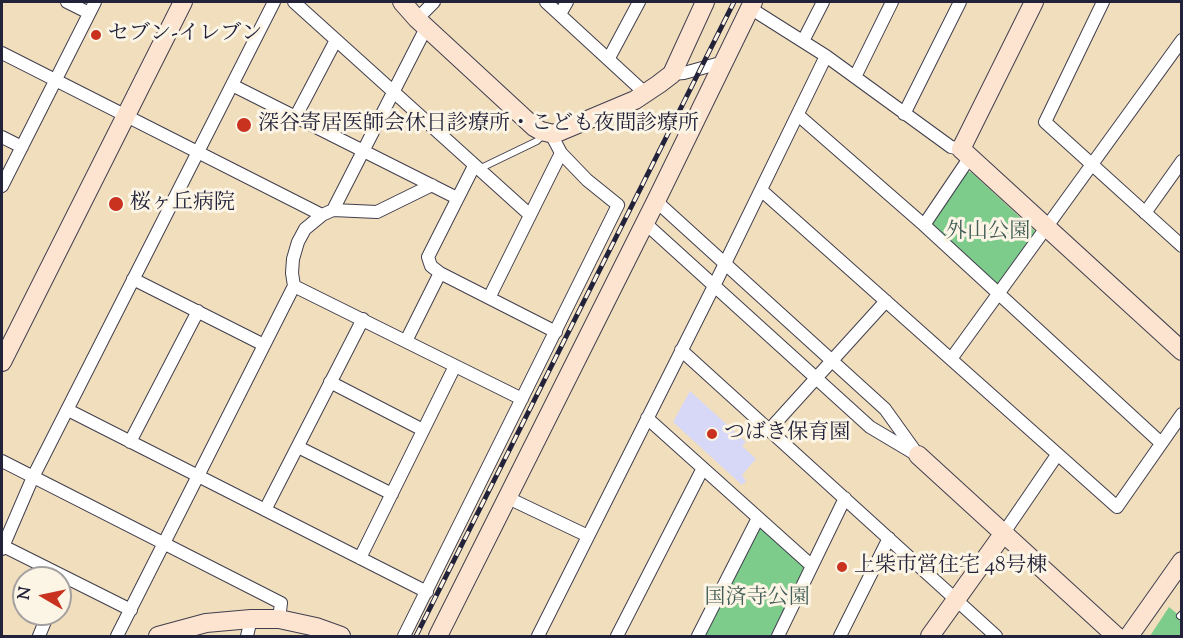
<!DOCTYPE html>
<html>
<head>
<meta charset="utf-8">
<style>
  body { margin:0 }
  #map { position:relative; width:1183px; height:638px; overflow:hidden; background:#f0debc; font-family:"Sorts Mill Goudy",serif }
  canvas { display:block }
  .frame { position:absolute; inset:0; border:3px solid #22223b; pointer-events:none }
  .north { position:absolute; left:12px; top:566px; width:60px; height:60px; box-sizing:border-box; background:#fcf5e5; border:2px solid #a5a1a1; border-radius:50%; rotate:279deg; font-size:16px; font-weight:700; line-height:24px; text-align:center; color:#22223b }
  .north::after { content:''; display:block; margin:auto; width:21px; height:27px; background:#c8321e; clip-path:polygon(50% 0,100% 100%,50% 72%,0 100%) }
</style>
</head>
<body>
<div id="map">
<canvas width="1183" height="638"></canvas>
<div class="frame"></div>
<div class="north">N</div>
</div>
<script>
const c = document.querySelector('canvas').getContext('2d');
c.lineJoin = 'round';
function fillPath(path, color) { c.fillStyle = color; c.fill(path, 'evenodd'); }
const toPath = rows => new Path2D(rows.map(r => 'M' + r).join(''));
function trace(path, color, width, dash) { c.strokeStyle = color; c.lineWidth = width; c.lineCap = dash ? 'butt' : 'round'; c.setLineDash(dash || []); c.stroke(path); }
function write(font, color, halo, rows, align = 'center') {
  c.font = font + ' "Sorts Mill Goudy","Noto Serif JP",serif'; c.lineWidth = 6; c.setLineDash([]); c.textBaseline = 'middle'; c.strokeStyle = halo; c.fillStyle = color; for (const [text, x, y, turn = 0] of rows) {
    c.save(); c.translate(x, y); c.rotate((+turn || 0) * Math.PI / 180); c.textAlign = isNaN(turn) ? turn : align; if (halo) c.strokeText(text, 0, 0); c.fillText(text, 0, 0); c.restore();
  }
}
const built = toPath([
  [690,391,746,442,742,446,756,459,742,475,746,481,742,485,673,422]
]);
const green = toPath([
  [965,172,971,172,1035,231,1034,237,1000,283,993,283,930,225],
  [758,518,812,566,778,636,709,636,701,632],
  [1169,607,1181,617,1181,636,1150,636]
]);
const lane = toPath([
  [479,169,537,141,544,134],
  [1180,616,1182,614]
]);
const street = toPath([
  [67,2,89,13],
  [294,2,530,215],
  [546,2,646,94],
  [1103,2,1045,122,1182,246],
  [750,8,826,56,951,147,961,149],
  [560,14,567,2],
  [417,19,434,2],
  [803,41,823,2],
  [2,53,322,215],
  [609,58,639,2],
  [672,74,684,73,724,62],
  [855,77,892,2],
  [232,85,457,198],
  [904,114,960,2],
  [798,115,924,225,1161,443],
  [296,116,336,40],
  [2,137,22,147],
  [474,166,428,257,431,266,440,273,556,332],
  [2,186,95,2],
  [761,190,1117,507,1182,414],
  [656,201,885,409,918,455],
  [333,210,426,28],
  [1145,213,1182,161],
  [645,223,870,427,912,452],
  [924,225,970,157],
  [133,279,264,345],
  [294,286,522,399],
  [489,298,561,153],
  [406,341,440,273],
  [681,350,996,636],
  [951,359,1182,40],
  [330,382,423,430],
  [68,410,427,592],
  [647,418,812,566],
  [770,429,886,301],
  [130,442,198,311],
  [298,447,392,494],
  [2,461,281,603,279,619],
  [506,497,588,536],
  [265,510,363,319],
  [1003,534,1057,455],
  [3,546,131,610],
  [2,549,33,477,274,2],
  [360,558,455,366],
  [39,636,48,614],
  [117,636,294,286,292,273,293,259,298,242,305,229,322,215,333,210,377,212,432,185],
  [247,636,251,619],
  [404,636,618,205,587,180,561,153,551,134],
  [538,636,714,286,826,56],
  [617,636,703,468],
  [698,636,758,518],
  [778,636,845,498],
  [840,636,889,538]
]);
const secondary = toPath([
  [402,2,417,19,534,127,541,131,554,134,635,100,659,84,672,74,705,2],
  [1034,2,961,149,1182,351],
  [2,362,183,2],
  [918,455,1116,636],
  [158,636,206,623,251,619,279,619,316,627,341,636],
  [438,636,656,201,753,2],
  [930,636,1003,534],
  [1129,636,1182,561]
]);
const rail = toPath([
  [416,636,734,2]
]);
const markers = [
  [96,35,6,"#c8321e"],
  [244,125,8,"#c8321e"],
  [116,204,8,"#c8321e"],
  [712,434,6,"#c8321e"],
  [842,567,6,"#c8321e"]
];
const poiNames = [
  ["セブン-イレブン",108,35],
  ["深谷寄居医師会休日診療所・こども夜間診療所",258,125],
  ["桜ヶ丘病院",130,204],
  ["つばき保育園",724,434],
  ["上柴市営住宅 48号棟",854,567]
];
const parkNames = [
  ["外山公園",988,233],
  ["国済寺公園",757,599]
];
fillPath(built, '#d7d7f8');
fillPath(green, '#7dcc8b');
trace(lane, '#413e4e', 8);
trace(street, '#413e4e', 14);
trace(secondary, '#413e4e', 20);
trace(lane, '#fff', 6);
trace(street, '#fff', 12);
trace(secondary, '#fde4d0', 18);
trace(rail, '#22223b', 5);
trace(rail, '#fcf5e5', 3, [9]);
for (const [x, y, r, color] of markers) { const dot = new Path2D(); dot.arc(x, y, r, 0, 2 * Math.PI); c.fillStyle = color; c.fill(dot); trace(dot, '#fcf5e5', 2); }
write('21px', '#22223b', '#fcf5e5', poiNames, 'left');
write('21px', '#425e57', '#fcf5e5', parkNames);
</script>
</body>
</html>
